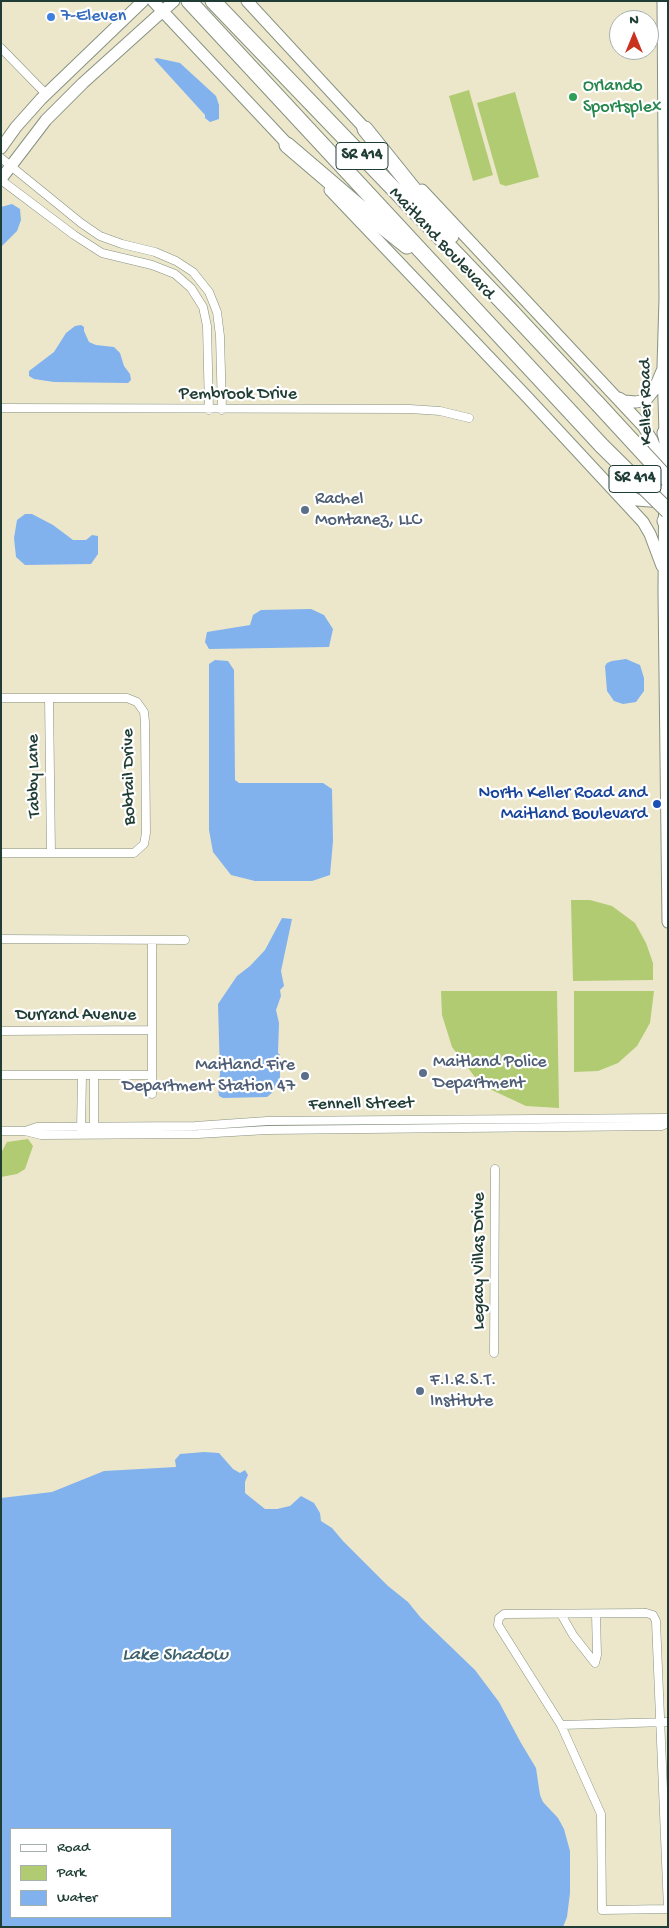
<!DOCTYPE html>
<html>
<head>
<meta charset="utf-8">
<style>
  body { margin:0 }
  #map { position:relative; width:669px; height:1928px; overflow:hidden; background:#ece7cb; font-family:"Gochi Hand",sans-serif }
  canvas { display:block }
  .frame { position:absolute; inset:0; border:2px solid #1f3d34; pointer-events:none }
  .legend { position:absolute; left:10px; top:1828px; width:162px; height:90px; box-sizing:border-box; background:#fff; border:1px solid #a5b1ae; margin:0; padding:6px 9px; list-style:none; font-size:15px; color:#1f3d34 }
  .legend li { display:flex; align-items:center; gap:10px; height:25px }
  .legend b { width:25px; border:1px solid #a5b1ae }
  .north { position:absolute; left:609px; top:10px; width:50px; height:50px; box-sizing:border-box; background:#fff; border:1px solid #a5b1ae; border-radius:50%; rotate:0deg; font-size:14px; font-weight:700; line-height:20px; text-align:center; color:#1f3d34 }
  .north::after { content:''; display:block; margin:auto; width:18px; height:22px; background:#c8321e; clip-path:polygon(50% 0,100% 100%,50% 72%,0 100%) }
</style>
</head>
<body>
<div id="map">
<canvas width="669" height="1928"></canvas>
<div class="frame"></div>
<ul class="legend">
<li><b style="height:6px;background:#fff"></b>Road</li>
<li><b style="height:14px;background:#b0cb71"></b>Park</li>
<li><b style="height:14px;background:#81b2ed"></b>Water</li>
</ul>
<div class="north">N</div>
</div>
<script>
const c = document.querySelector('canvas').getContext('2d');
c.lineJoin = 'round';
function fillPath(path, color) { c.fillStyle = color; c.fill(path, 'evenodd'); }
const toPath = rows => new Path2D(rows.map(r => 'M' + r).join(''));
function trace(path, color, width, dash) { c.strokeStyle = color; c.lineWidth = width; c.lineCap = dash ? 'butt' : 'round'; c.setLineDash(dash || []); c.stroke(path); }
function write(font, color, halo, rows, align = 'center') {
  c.font = font + ' "Gochi Hand",sans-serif'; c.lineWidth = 4.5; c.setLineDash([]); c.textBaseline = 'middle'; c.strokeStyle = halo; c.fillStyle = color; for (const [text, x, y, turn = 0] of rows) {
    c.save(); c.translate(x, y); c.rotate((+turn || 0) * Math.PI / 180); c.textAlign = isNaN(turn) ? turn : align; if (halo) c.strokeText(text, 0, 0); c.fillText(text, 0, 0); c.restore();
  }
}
const green = toPath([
  [469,90,493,175,473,181,449,96],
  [515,92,539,177,506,186,500,184,477,103],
  [571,900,590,900,612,906,635,923,646,943,653,963,653,980,573,981],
  [441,991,557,991,559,1108,526,1106,481,1085,452,1047,442,1015],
  [574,991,654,991,650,1023,637,1046,618,1063,598,1071,574,1072],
  [28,1139,33,1146,25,1169,17,1174,1,1177,1,1153,7,1142]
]);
const water = toPath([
  [157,58,180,63,216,96,219,105,219,119,210,122,205,118,205,115,154,59],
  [12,204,20,209,21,220,17,231,1,247,1,207],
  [81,325,84,327,84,331,89,342,96,345,114,347,120,353,124,366,130,374,131,380,128,383,54,382,34,379,29,376,29,371,54,352,66,333,75,326],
  [25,514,32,514,53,525,73,540,86,540,92,535,98,536,98,554,91,564,25,565,16,557,14,538,17,520],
  [311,609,324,615,333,629,329,647,209,649,205,642,207,632,250,625,253,615,261,610],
  [626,659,640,665,644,678,644,691,636,702,623,704,614,701,607,691,605,666,607,663,612,661],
  [215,660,228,661,234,670,235,780,239,783,323,783,332,789,333,841,330,875,312,881,255,881,231,875,213,852,209,830,209,664],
  [282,918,292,919,281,971,284,986,280,990,281,996,276,1010,279,1023,278,1053,280,1055,280,1079,273,1092,267,1097,223,1098,219,1096,217,1083,220,1075,218,1004,237,976,250,966,265,950],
  [204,1452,219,1453,233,1469,240,1473,245,1470,248,1475,245,1482,245,1493,265,1509,277,1509,290,1506,301,1496,314,1503,320,1513,321,1521,332,1528,343,1541,388,1586,408,1602,421,1618,475,1670,499,1702,521,1743,536,1768,540,1795,543,1802,558,1818,564,1829,570,1851,570,1893,567,1917,563,1927,1,1927,1,1498,52,1492,104,1471,176,1467,175,1460,180,1454],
  [11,1829,171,1829,171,1917,11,1917]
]);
const street = toPath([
  [1,48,46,94],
  [1,158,81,223,100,236,122,244,155,252,176,261,193,272,209,292,217,312,220,336,222,410],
  [1,180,74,235,102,253,152,265,175,274,191,288,203,307,207,326,209,410],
  [1,408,410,409,440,411,469,418],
  [1,698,127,698,137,702,144,712,145,722,146,833,144,844,134,853,1,853],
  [49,698,51,853],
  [1,939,185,940],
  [152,940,152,1094],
  [1,1031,152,1030],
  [1,1075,152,1075],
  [94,1075,94,1130],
  [81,1130,82,1075],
  [1,1131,25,1131,41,1135,198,1134,267,1130,662,1126,668,1123],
  [25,1131,37,1127,195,1126,267,1121,668,1118],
  [494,1353,495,1169],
  [646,1613,653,1615,656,1621,668,1909,602,1910,601,1814,561,1725,498,1625,499,1618,504,1614,646,1613],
  [561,1614,573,1635,595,1663,597,1655,596,1614],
  [561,1725,668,1722]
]);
const secondary = toPath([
  [153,1,292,149],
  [247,1,370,134],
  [663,1,665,299,663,367,665,433,664,592,668,922],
  [1,148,16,127,41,99,143,1],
  [1,179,46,120,83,83,174,1],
  [330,190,528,398,643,522,650,534,662,566],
  [422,190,643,426,652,440,662,464],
  [619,398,624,401,636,402,646,400,654,390,662,371],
  [618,489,637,500,662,502]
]);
const highway = toPath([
  [189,1,602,446],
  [213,1,511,311,598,404],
  [365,129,451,236],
  [287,145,383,227,407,246],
  [665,433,668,443],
  [665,521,668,517]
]);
const highwayBridge = toPath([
  [598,404,668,480],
  [602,446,668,511]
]);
const markers = [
  [51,17,5,"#3f7fe0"],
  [573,97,5,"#2e9e5b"],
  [305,510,5,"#5c6f8a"],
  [657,804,5,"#1a4fb4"],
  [423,1073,5,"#5c6f8a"],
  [305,1076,5,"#5c6f8a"],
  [420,1391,5,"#5c6f8a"]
];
const shields = [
  [362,156,52],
  [635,479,52]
];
const shieldNames = [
  ["SR 414",362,156],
  ["SR 414",635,479]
];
const shopNames = [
  ["7-Eleven",61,17]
];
const leisureNames = [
  ["Orlando",583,87],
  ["Sportsplex",583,108]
];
const streetNames = [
  ["Maitland Boulevard",441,244,47],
  ["Pembrook Drive",238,395],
  ["Keller Road",647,402,-91],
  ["Tabby Lane",35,776,-91],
  ["Bobtail Drive",130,777,-91],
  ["Durrand Avenue",76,1016],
  ["Fennell Street",361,1105,-1],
  ["Legacy Villas Drive",480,1261,-90]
];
const serviceNames = [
  ["Rachel",315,500],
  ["Montanez, LLC",315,521],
  ["Maitland Police",433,1063],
  ["Department",433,1084],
  ["Maitland Fire",295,1066,"right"],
  ["Department Station 47",295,1087,"right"],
  ["F.I.R.S.T.",430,1381],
  ["Institute",430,1402]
];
const transitNames = [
  ["North Keller Road and",647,794],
  ["Maitland Boulevard",647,815]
];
const waterNames = [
  ["Lake Shadow",175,1656]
];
fillPath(green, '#b0cb71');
fillPath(water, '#81b2ed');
trace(street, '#869280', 9);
trace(secondary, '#869280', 13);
trace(highway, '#869280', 17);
trace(street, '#fff', 8);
trace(secondary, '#fff', 11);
trace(highway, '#fff', 15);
trace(highwayBridge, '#869280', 17, []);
trace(highwayBridge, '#fff', 15);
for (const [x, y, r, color] of markers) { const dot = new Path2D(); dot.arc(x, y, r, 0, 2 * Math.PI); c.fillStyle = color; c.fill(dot); trace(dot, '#fff', 2); }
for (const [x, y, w] of shields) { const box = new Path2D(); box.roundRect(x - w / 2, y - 13.5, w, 27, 4); c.fillStyle = '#fff'; c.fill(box); trace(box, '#1f3d34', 1); }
write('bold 16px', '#1f3d34', null, shieldNames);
write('18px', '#366cbe', '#fff', shopNames, 'left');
write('18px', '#27864d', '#fff', leisureNames, 'left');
write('18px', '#1f3d34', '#fff', streetNames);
write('18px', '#4e5e75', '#fff', serviceNames, 'left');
write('18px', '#164399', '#fff', transitNames, 'right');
write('italic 19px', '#3c606c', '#fff', waterNames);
</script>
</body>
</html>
